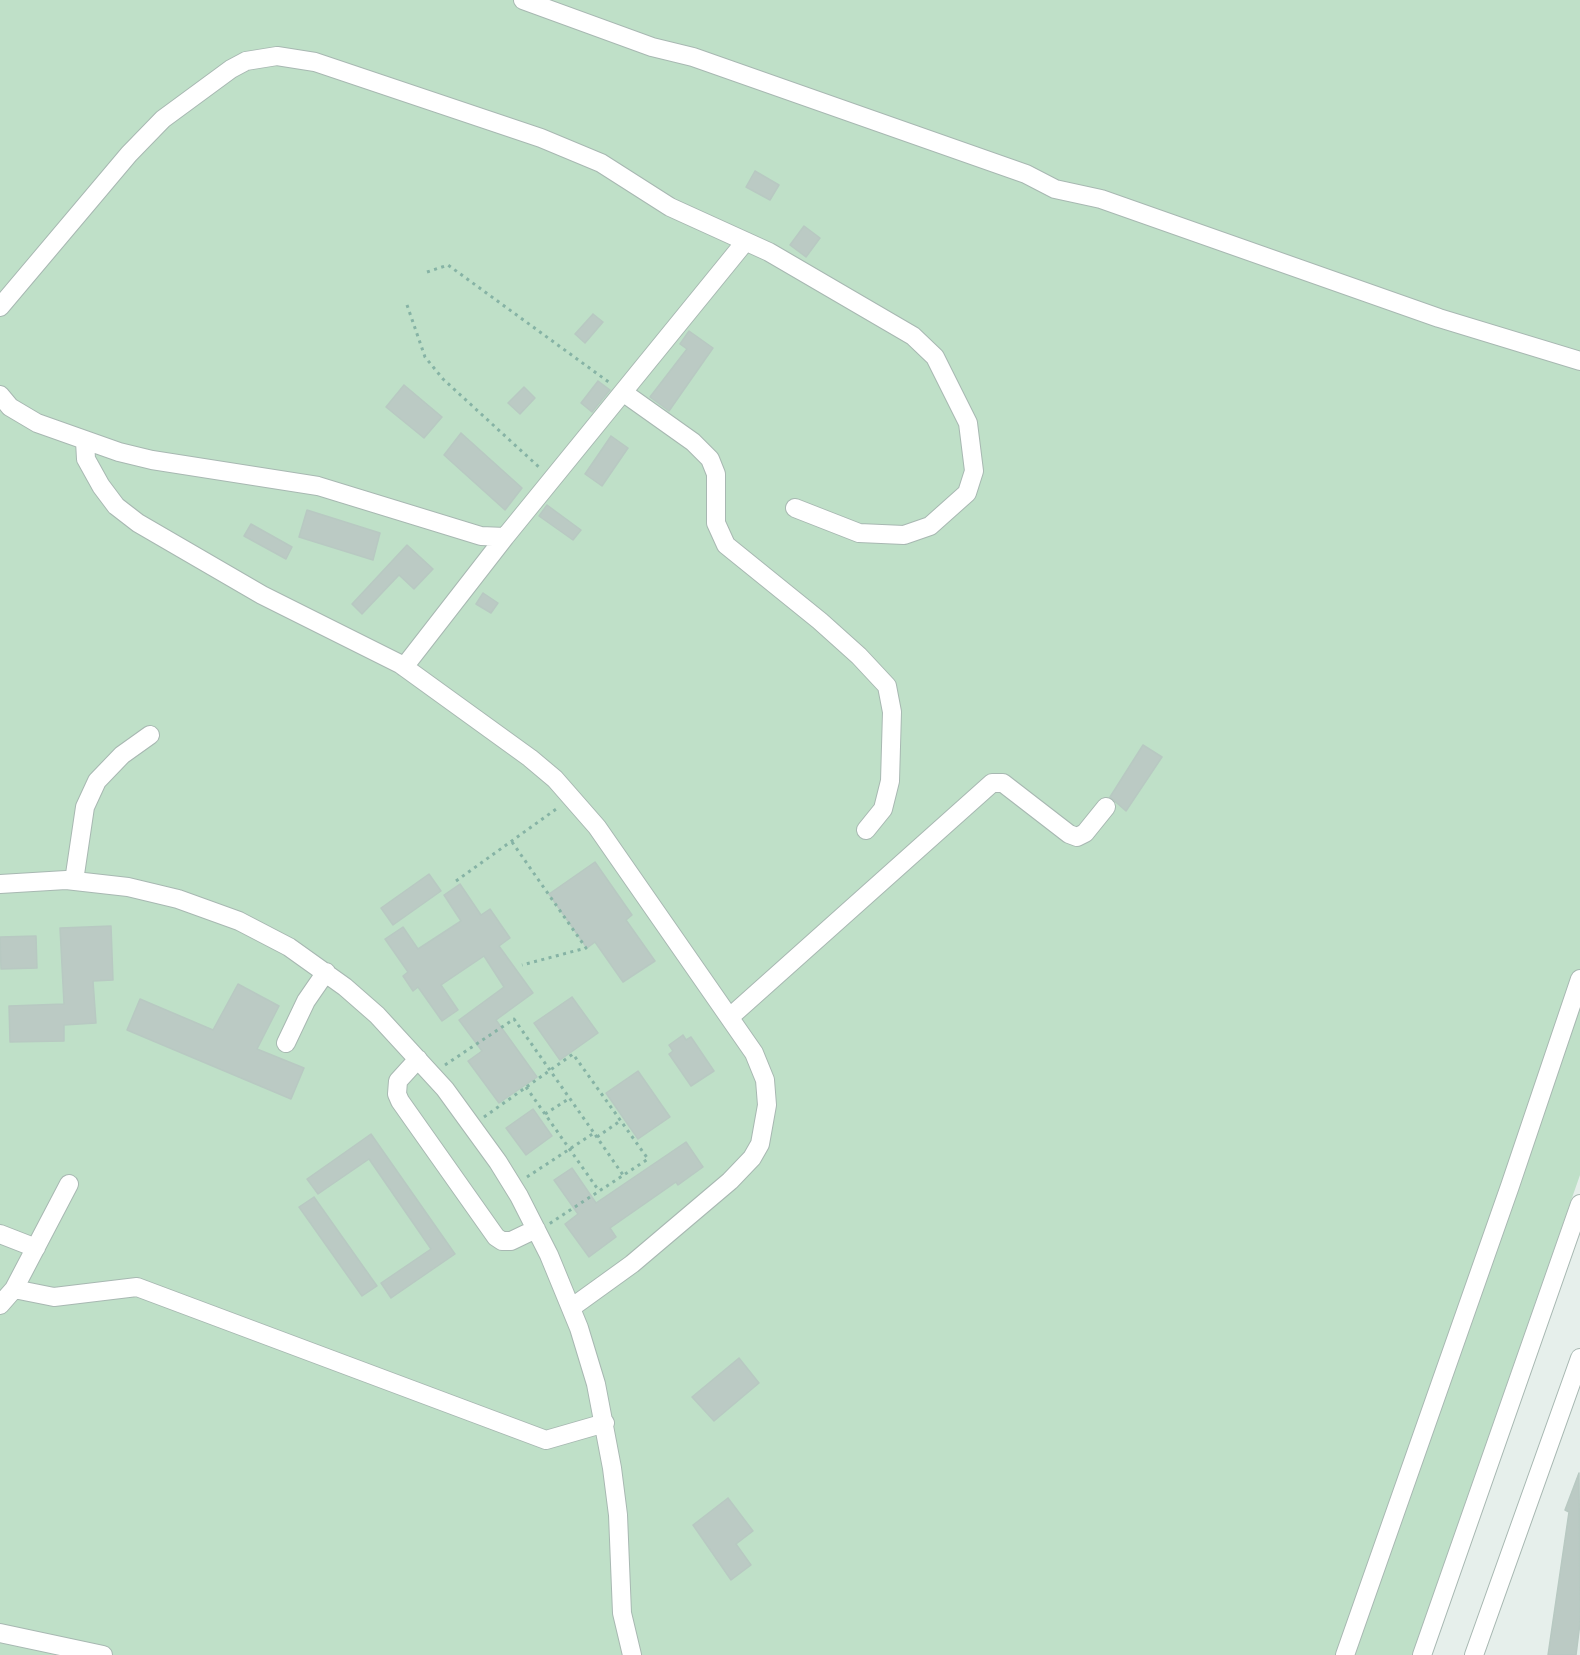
<!DOCTYPE html>
<html>
<head>
<meta charset="utf-8">
<style>
  body { margin:0 }
  canvas { display:block; background:#e6efeb }
</style>
</head>
<body>
<canvas width="1580" height="1655"></canvas>
<script>
const c = document.querySelector('canvas').getContext('2d');
c.lineJoin = 'round';
function fillPath(path, color) { c.fillStyle = color; c.fill(path, 'evenodd'); }
const toPath = rows => new Path2D(rows.map(r => 'M' + r).join(''));
function trace(path, color, width, dash) { c.strokeStyle = color; c.lineWidth = width; c.lineCap = dash ? 'butt' : 'round'; c.setLineDash(dash || []); c.stroke(path); }
const green = toPath([
  [0,0,1580,0,1580,1175,1412,1655,0,1655]
]);
const building = toPath([
  [755,171,779,185,770,200,746,187,755,171],
  [804,226,820,238,806,257,790,245,804,226],
  [593,314,603,322,585,343,575,334,593,314],
  [689,331,713,348,669,411,650,397,687,349,680,344,689,331],
  [598,381,610,390,592,412,581,403,598,381],
  [404,385,442,417,424,438,386,407,404,385],
  [524,387,535,398,520,414,508,403,524,387],
  [461,433,522,488,505,510,444,455,461,433],
  [611,436,628,448,602,486,585,474,611,436],
  [547,505,581,530,573,540,539,516,547,505],
  [307,510,380,533,373,560,299,537,307,510],
  [251,524,292,547,286,559,244,536,251,524],
  [407,545,433,569,414,589,399,575,362,614,352,604,407,545],
  [483,593,498,603,491,613,476,604,483,593],
  [1143,745,1162,757,1126,811,1110,797,1143,745],
  [595,862,632,915,626,920,655,961,623,982,595,942,587,948,549,894,595,862],
  [429,874,441,891,393,925,381,908,429,874],
  [460,884,481,915,490,909,510,938,499,946,533,993,496,1020,537,1077,499,1103,468,1061,482,1051,459,1020,504,987,484,956,441,985,458,1010,442,1021,418,987,413,991,403,976,408,972,385,939,403,927,418,949,461,921,444,895,460,884],
  [111,926,113,980,93,981,96,1023,64,1025,64,1041,10,1042,9,1006,64,1004,60,928,111,926],
  [36,936,37,968,1,969,0,937,36,936],
  [238,984,279,1006,257,1049,304,1068,291,1099,127,1030,140,999,213,1030,238,984],
  [572,997,598,1033,560,1060,534,1023,572,997],
  [683,1035,686,1040,691,1037,714,1071,691,1086,669,1054,673,1051,669,1045,683,1035],
  [638,1071,670,1117,638,1139,606,1093,638,1071],
  [533,1109,552,1136,526,1155,506,1128,533,1109],
  [371,1134,455,1254,391,1298,381,1283,431,1249,369,1159,318,1194,307,1179,371,1134],
  [686,1142,703,1167,678,1185,676,1182,610,1228,616,1237,589,1257,565,1224,578,1214,554,1180,572,1168,596,1203,686,1142],
  [314,1197,377,1286,362,1296,299,1207,314,1197],
  [739,1358,759,1383,714,1421,692,1397,739,1358],
  [1579,1473,1580,1623,1576,1655,1548,1655,1569,1512,1565,1510,1579,1473],
  [728,1498,753,1531,736,1544,751,1565,731,1580,693,1525,728,1498]
]);
const path = toPath([
  [427,272,448,265,610,383],
  [407,305,425,357,443,379,540,468],
  [512,842,586,948,522,965],
  [456,881,559,807],
  [445,1065,514,1019,594,1133],
  [526,1087,599,1191],
  [545,1114,570,1098],
  [484,1117,573,1054,648,1159,549,1224],
  [597,1137,620,1121],
  [527,1177,594,1133,623,1175]
]);
const minor = toPath([
  [523,0,652,47,693,57,1026,174,1055,189,1101,199,1439,318,1580,361],
  [0,307,129,154,163,119,231,69,246,61,277,56,315,62,541,138,601,163,670,207,769,252,913,336,935,357,968,423,974,471,967,493,930,526,904,535,859,533,795,508],
  [624,393,693,442,710,459,716,474,716,523,726,545,820,621,859,656,887,686,892,712,890,781,883,809,866,830],
  [0,395,10,407,37,423,119,452,152,460,318,486,481,536,505,537],
  [85,441,86,459,101,486,116,506,138,523,262,595,400,664,530,758,555,779,597,827,754,1053,765,1080,767,1105,760,1144,752,1158,730,1181,632,1264,571,1308],
  [404,667,505,537,745,242],
  [74,881,85,807,97,781,122,755,150,735],
  [0,884,66,880,128,887,178,899,239,921,289,947,345,987,377,1015,445,1089,498,1162,519,1196,549,1255,579,1328,596,1384,612,1468,618,1515,622,1613,632,1655],
  [730,1017,992,783,1003,783,1069,834,1077,837,1085,833,1106,807],
  [286,1043,306,1001,326,972],
  [418,1059,398,1081,397,1094,400,1101,496,1237,502,1241,511,1241,536,1229],
  [0,1234,36,1248],
  [14,1289,54,1297,137,1287,546,1440,605,1423],
  [0,1305,14,1289,69,1184],
  [0,1633,103,1655],
  [1345,1655,1510,1186,1580,979],
  [1422,1655,1580,1204],
  [1474,1655,1580,1358]
]);
fillPath(green, '#bfe0c8');
fillPath(building, '#bbcac4');
trace(building, '#b8c9c2', 1.5);
trace(minor, '#a8b8b2', 20);
trace(path, '#86b3a5', 3, [3, 4.5]);
trace(minor, '#fff', 18);
</script>
</body>
</html>
